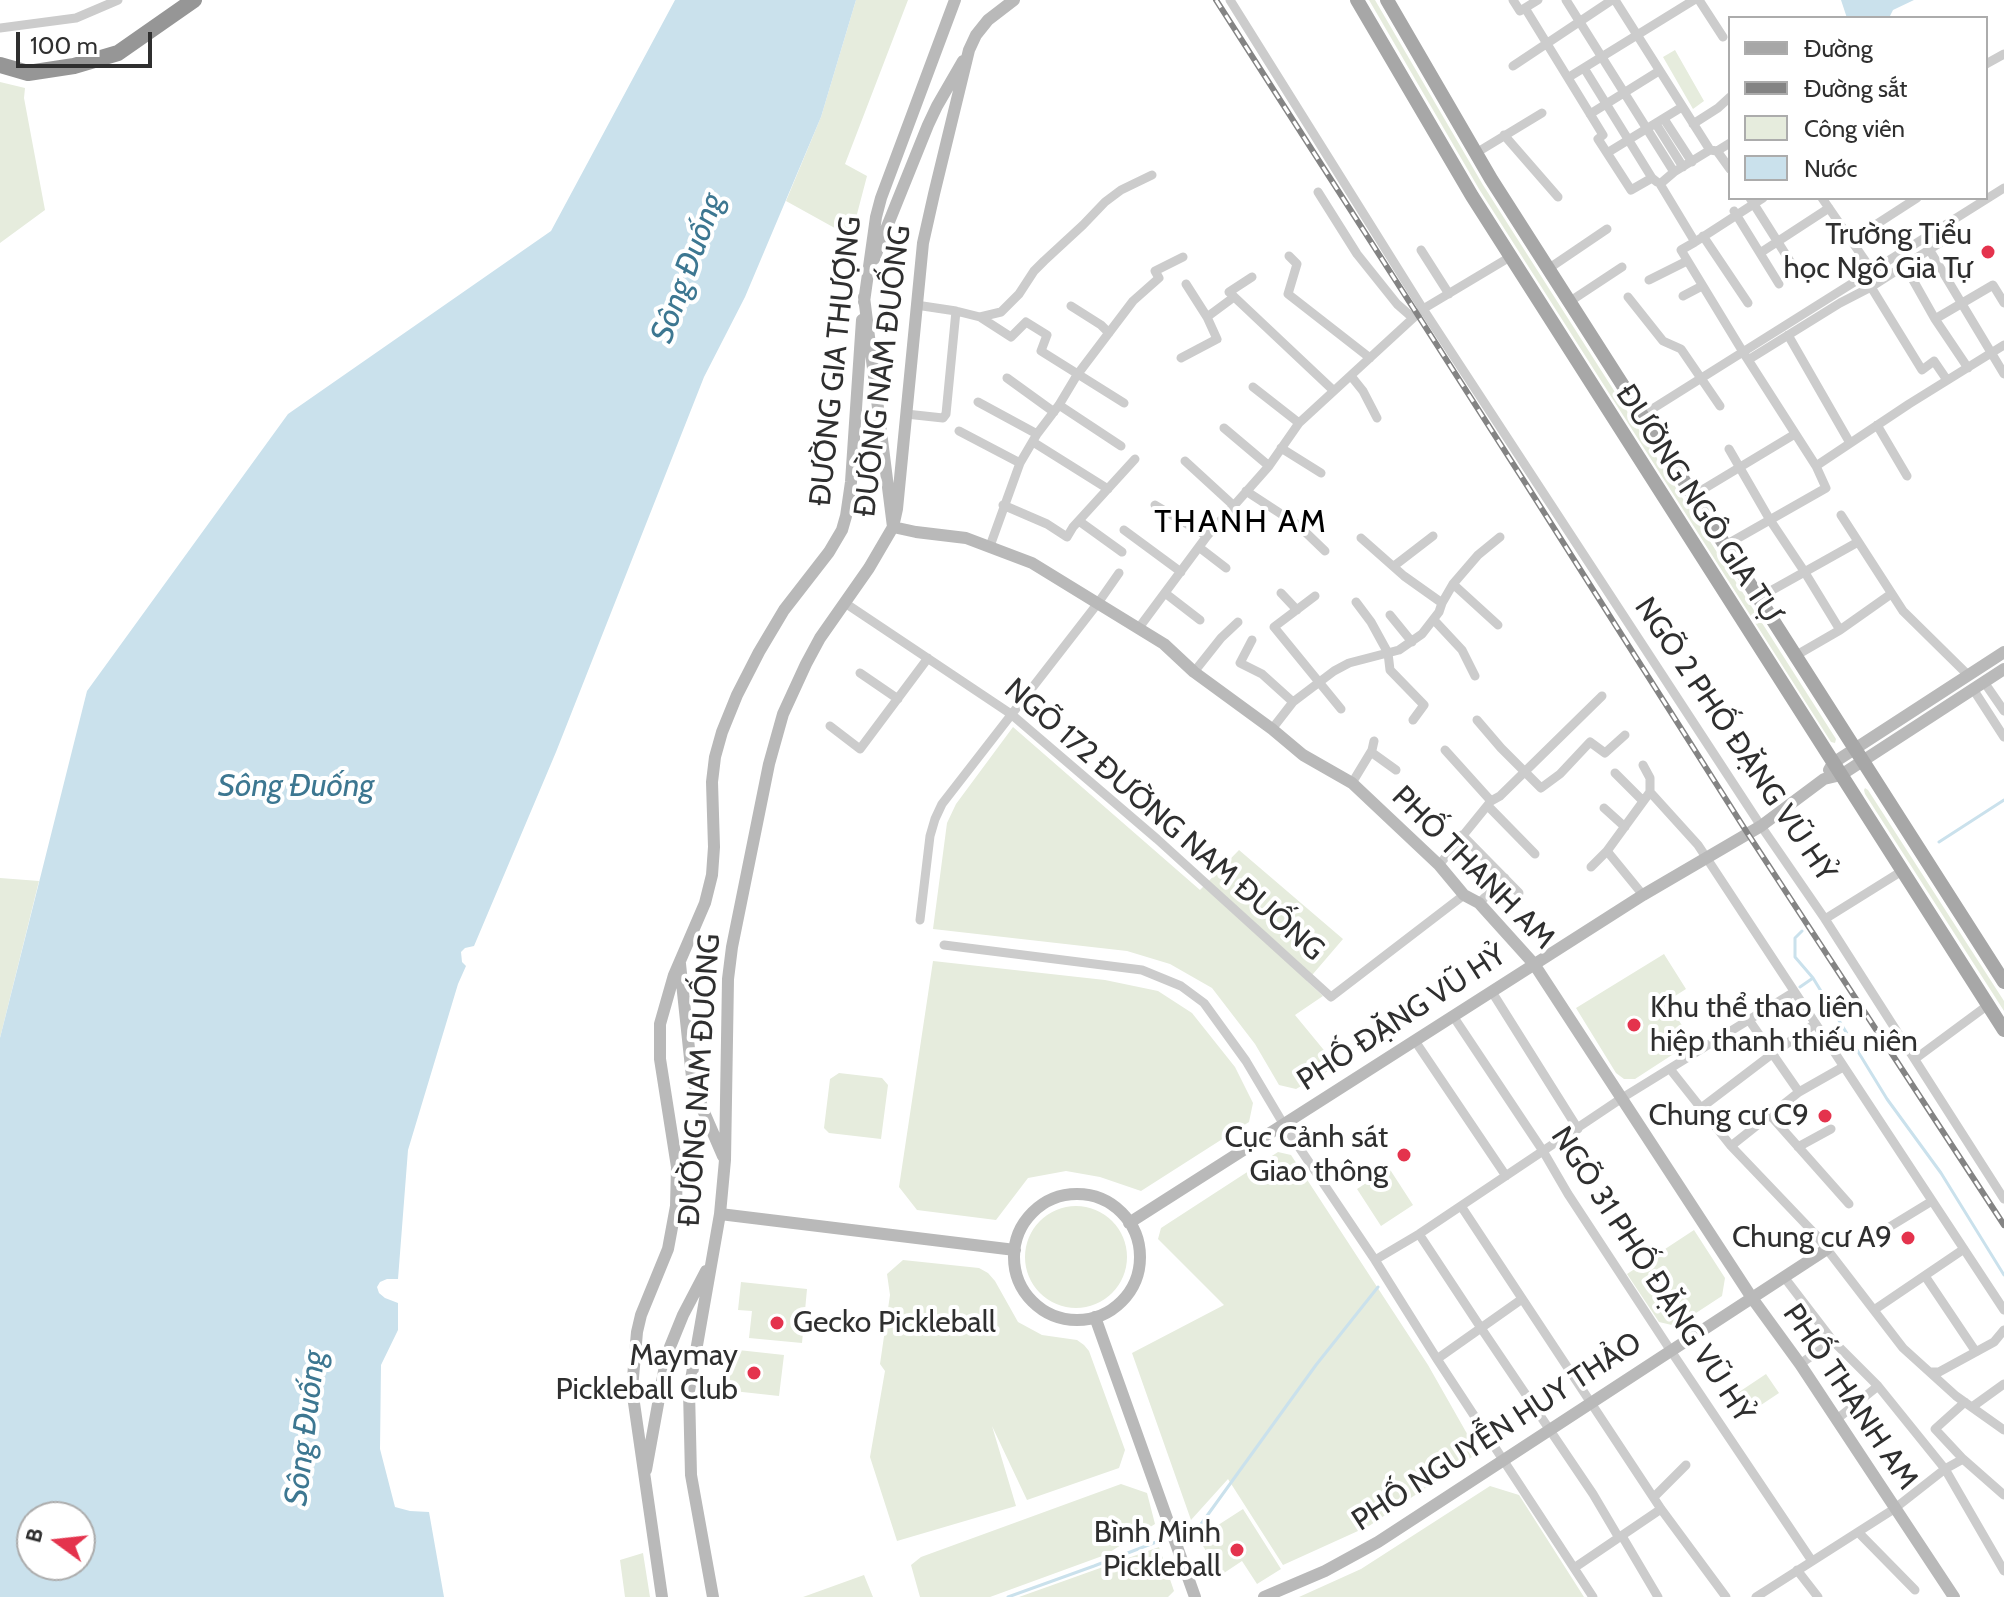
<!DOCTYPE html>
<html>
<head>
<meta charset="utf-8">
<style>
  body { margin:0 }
  #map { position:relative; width:2004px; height:1597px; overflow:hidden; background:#fff; font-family:Cabin,sans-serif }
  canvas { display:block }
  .legend { position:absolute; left:1728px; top:16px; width:260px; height:184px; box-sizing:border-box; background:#fff; border:2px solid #acacac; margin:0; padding:10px 14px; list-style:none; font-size:24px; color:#2f2f2f }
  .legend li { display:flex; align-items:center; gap:16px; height:40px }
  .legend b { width:40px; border:2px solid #acacac }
  .north { position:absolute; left:16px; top:1501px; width:80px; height:80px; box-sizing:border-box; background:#fff; border:2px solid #acacac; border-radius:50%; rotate:285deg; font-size:22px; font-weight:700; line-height:32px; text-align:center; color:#2f2f2f }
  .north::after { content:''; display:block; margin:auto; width:28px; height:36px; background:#e4334d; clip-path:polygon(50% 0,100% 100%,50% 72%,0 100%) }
  .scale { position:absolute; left:16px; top:32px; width:136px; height:36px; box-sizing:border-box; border:4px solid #2f2f2f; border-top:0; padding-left:10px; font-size:24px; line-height:28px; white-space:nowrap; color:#2f2f2f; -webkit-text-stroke:6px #fff; paint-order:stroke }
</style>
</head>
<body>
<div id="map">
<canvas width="2004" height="1597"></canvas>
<ul class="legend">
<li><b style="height:10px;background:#a7a7a7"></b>Đường</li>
<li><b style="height:10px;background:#848484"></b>Đường sắt</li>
<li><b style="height:22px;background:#e6ecdd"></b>Công viên</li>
<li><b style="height:22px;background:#cae1ec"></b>Nước</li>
</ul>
<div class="north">B</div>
<div class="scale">100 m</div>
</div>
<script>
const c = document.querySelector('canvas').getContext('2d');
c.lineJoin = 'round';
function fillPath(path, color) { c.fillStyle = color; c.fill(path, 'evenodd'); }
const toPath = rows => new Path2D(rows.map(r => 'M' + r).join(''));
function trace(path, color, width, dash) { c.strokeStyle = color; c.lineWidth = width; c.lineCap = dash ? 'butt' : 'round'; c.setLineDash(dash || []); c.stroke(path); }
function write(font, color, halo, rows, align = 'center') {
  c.font = font + ' Cabin,sans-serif'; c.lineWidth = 8; c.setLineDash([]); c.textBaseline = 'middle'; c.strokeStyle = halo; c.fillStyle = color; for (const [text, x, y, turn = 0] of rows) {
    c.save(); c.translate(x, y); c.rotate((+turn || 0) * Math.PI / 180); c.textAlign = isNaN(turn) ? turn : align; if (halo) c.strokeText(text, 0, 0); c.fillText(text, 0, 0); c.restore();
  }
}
const green = toPath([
  [856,0,908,0,845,164,867,176,851,237,786,201,821,117],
  [1369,0,1375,0,1483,185,1836,739,1835,743,1831,742,1479,189],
  [1675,50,1704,101,1693,109,1663,57],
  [0,82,25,88,24,98,45,210,0,243],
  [1013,727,1200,890,1239,850,1343,939,1307,981,1323,996,1295,1015,1337,1066,1296,1089,1279,1085,1255,1044,1212,988,1170,964,1127,951,933,929,947,823,956,804],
  [1865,788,1868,790,2004,1001,2004,1011,1865,794,1864,790],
  [0,878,39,881,0,1038],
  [1664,954,1686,989,1667,1001,1692,1042,1635,1079,1624,1079,1616,1073,1576,1008],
  [933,961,1105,980,1158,991,1192,1013,1235,1067,1253,1103,1249,1122,1141,1191,1100,1177,1066,1171,1028,1178,996,1220,917,1210,899,1187],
  [839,1073,882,1078,888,1085,881,1139,829,1133,824,1128,830,1079],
  [1278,1152,1291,1155,1428,1365,1478,1453,1369,1526,1283,1565,1228,1479,1191,1520,1132,1353,1224,1305,1158,1239,1161,1228],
  [1389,1168,1413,1205,1381,1226,1357,1189],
  '1025 1257a51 51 0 1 1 102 0a51 51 0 1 1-102 0Z',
  [1694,1230,1725,1278,1722,1296,1676,1326,1659,1322,1627,1274],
  [903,1260,979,1268,988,1273,995,1281,1018,1322,1042,1335,1077,1340,1084,1345,1089,1351,1125,1450,1119,1468,1027,1500,992,1426,1016,1506,897,1541,870,1457,885,1371,880,1364,890,1295,887,1274],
  [741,1282,807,1289,802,1343,749,1338,752,1311,738,1310],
  [729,1349,784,1355,779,1396,724,1390],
  [1766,1374,1779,1393,1746,1415,1733,1396],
  [1121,1484,1147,1493,1155,1524,1105,1555,990,1597,920,1597,911,1565,921,1557],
  [1490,1486,1519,1495,1584,1597,1299,1597,1361,1569],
  [1243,1509,1281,1569,1257,1584,1242,1561,1221,1575,1198,1538],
  [1159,1547,1174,1591,1168,1597,1019,1597],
  [643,1553,650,1597,625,1597,620,1560],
  [864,1575,873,1597,803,1597]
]);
const water = toPath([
  [675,0,856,0,821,117,745,297,704,377,556,752,474,946,465,948,461,952,462,962,466,966,458,984,408,1150,398,1279,387,1279,380,1282,377,1287,379,1293,385,1298,398,1303,398,1330,381,1365,380,1449,395,1507,410,1511,429,1512,444,1597,0,1597,0,1038,87,691,288,414,551,231],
  [80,1517,80,1565,32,1565,32,1517],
  [1841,0,1914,0,1893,10,1889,18,1847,18]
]);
const stream = toPath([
  [1939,842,2004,800],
  [1802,931,1795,938,1795,957,1813,978,1887,1099,1941,1173,2004,1275],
  [1800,987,1813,978],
  [1196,1531,1316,1365,1378,1287],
  [1008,1597,1094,1566,1164,1539]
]);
const street = toPath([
  [1230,0,1423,309,1761,826,1825,919,2004,1199],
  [1513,0,1520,11,1538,0],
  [1566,0,1674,172],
  [1615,0,1710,150,1674,172,1660,184,1695,242,1681,250,1743,352,1816,466,1826,488,1724,546],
  [1699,0,1723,37],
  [1525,8,1603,135,1598,139,1631,190,1652,178],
  [0,28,76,18,118,0],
  [1986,64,2004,54],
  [1513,66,1612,0],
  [1584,68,1652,178,1657,182],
  [1569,77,1694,0],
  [1590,114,1659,71],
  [1664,119,1692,162],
  [1656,124,1683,167],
  [1693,124,1718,108,1730,97],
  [1504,135,1558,197],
  [1710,150,1717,151,1730,169],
  [1717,151,1730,143],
  [1476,153,1542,113],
  [1607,153,1682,107],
  [1318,192,1357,254,1397,304,1413,318],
  [1750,198,1798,274],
  [1822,198,1875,275],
  [1734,211,1779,284],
  [1703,236,1748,303],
  [1852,240,1917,198],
  [1695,242,1763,198],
  [1929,249,2004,374],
  [1421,250,1449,294],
  [1760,253,1829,208],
  [1289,256,1297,264,1288,294,1370,358],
  [1904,264,1935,319,1968,368],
  [1548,269,1607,229],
  [1252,277,1229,292,1334,391],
  [1649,280,1687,261],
  [1871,287,1922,370,1934,361,1947,380],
  [1683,296,1702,286],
  [1628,297,1663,341,1681,349,1720,406],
  [1569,302,1622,267],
  [916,305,956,311,980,317,1011,337,1026,322,1047,335,1041,351,1124,403],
  [1071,306,1101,325,1109,333],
  [980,317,1001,312,1019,294,1034,271,1044,261,1083,225,1105,202,1121,190,1152,175],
  [1207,317,1234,297],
  [1935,319,1993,285,2004,303],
  [1788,335,1850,443],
  [1181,358,1217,339,1207,317,1186,284],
  [1748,360,1840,303,1871,287,1949,237],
  [1351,376,1363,391,1377,418],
  [1007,378,1054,412],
  [1253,387,1299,423],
  [978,402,1037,434],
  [1059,405,1121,446],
  [906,414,943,418,946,414,956,311],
  [1641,416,2004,188],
  [1877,425,1907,476],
  [1224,428,1269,466],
  [959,431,1020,463],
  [1033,442,1108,489],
  [1281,448,1321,473],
  [1729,449,1770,520,1804,571,1840,630],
  [1185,461,1233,505],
  [1816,466,1909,404,2004,345],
  [1246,491,1298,525,1325,551],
  [1692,496,1795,434],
  [1003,505,1047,524,1067,537,1073,527,1135,459],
  [1155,505,1207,536],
  [1841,515,1903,611,1968,675],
  [1079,521,1122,552],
  [1124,530,1181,572],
  [1361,538,1404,576,1442,603],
  [990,546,1020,463,1037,434,1059,405,1077,375,1133,301,1159,278,1155,271,1183,257],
  [1200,548,1226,568],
  [1394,566,1433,536],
  [1453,584,1498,625],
  [1165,593,1200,620],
  [1281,593,1297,610],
  [1315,596,1274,627,1341,709],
  [1758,598,1858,542],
  [1356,602,1371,622,1388,653,1390,670,1424,705,1413,720],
  [845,603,1011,714,1157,839,1331,997,1464,895],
  [1390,615,1412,642],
  [1434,620,1462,650,1475,676],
  [1138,629,1207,536,1269,466,1299,423,1423,309,1510,257],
  [1252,640,1240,663,1262,674,1293,702],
  [1795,656,1840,630,1891,594],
  [1194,672,1221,638,1238,622],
  [860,673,898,699],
  [1984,682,2004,711],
  [1973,689,2004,737],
  [1477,720,1501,748,1541,788,1560,774,1590,742,1605,753,1625,735],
  [830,726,860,749,928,658],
  [1272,729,1293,702,1334,671,1349,663,1399,650,1422,634,1439,612,1442,603,1453,584,1478,555,1500,537],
  [1445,750,1491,801],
  [1371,752,1396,770],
  [1615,773,1643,801],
  [1352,783,1372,750,1374,741],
  [1650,792,1698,845,2004,1310],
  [1488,806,1535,854],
  [1604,808,1625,827],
  [1462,835,1519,893],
  [1607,851,1643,895],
  [1439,865,1491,801,1500,796,1602,696],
  [1591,867,1607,851,1650,792,1650,778,1643,765],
  [1479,903,1505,878],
  [1825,919,1902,871],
  [920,920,930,836,935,819,942,804,1098,603,1119,573],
  [944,945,1142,970,1181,986,1204,1003,1246,1061,1284,1125,1375,1260,1437,1359,1593,1597],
  [1492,992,1578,1129],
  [1453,1016,1543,1151,1568,1194,1671,1351,1812,1561],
  [1749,1020,1799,1092],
  [1415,1041,1506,1176],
  [1915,1059,1988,1005],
  [1670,1069,1731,1146,1816,1235,1903,1348,1956,1396,2004,1430],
  [1701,1108,1772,1054,1815,1024],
  [1770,1115,1849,1204],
  [1731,1146,1799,1092,1843,1067],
  [1798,1147,1831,1129],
  [1461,1206,1661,1509,1726,1597],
  [1419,1234,1481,1328,1593,1494,1619,1538],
  [1868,1240,1932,1201],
  [1375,1260,1419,1234,1622,1098,1794,992],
  [1925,1276,1976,1352],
  [1784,1277,1833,1341,1878,1386,1945,1469,2004,1571],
  [1874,1310,1964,1249],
  [1437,1359,1522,1299],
  [1800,1364,1833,1341],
  [1930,1372,1939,1372,1994,1342,2004,1330],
  [1965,1402,1935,1429,1963,1459,2004,1495],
  [1972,1407,2004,1384],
  [1837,1419,1878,1386],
  [1654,1497,1686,1465],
  [1858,1532,1915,1590],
  [1622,1536,1658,1597],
  [1574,1568,1661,1509],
  [1797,1570,1818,1597],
  [1756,1597,1894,1509,1945,1469,1963,1459]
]);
const secondary = toPath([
  [874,259,928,125,937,106,963,61],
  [864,297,893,527,916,532,966,538,1032,563,1164,644,1194,672,1272,729,1303,755,1352,783,1439,865,1464,895,1479,903,1534,964,1752,1298,1800,1364,1954,1597],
  [864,302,876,217,881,198,955,0],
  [1829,770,1833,763,2004,652],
  [680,964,692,1077,703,1110,723,1156],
  '1014 1257a63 63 0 1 1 126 0a63 63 0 1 1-126 0Z',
  [720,1214,1015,1250],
  [1129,1223,1643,895,1761,826,1824,779,1841,775,2004,669],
  [1095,1317,1195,1597],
  [646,1470,664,1371,670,1347,683,1315,706,1271],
  [662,1597,632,1389,637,1332,641,1315,668,1249,676,1206,677,1167,660,1059,660,1024,674,975,705,903,712,875,714,847,712,782,715,757,722,732,737,695,759,652,784,610,829,552,842,530,846,516,851,482,862,320],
  [713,1597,691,1475,689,1391,720,1214,725,1160,728,979,732,947,769,764,783,714,806,664,820,638,869,568,893,527,897,509,923,243,934,194,969,50,976,35,988,20,1014,0],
  [1264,1597,1325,1571,1378,1542,1827,1249]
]);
const primary = toPath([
  [1357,0,1472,196,2004,1030],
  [1387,0,1491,179,2004,982]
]);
const highway = toPath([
  [0,65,28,73,74,66,118,53,194,0]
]);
const rail = toPath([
  [1216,0,1526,484,1748,834,2004,1225]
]);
const markers = [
  [1988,252,8,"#e4334d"],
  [1634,1025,8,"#e4334d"],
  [1825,1116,8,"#e4334d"],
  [1404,1155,8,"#e4334d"],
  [1908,1238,8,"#e4334d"],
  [777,1323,8,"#e4334d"],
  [754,1373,8,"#e4334d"],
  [1237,1550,8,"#e4334d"]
];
const poiNames = [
  ["Trường Tiểu",1972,235],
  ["học Ngô Gia Tự",1972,269],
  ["Khu thể thao liên",1650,1008,"left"],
  ["hiệp thanh thiếu niên",1650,1042,"left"],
  ["Chung cư C9",1809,1116],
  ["Cục Cảnh sát",1388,1138],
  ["Giao thông",1388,1172],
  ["Chung cư A9",1892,1238],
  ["Gecko Pickleball",793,1323,"left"],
  ["Maymay",738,1356],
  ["Pickleball Club",738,1390],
  ["Bình Minh",1221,1533],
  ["Pickleball",1221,1567]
];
const streetNames = [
  ["ĐƯỜNG GIA THƯỢNG",836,361,-84],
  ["ĐƯỜNG NAM ĐUỐNG",883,371,-83],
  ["ĐƯỜNG NGÔ GIA TỰ",1698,504,57],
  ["NGÕ 2 PHỐ ĐẶNG VŨ HỶ",1735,740,56],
  ["NGÕ 172 ĐƯỜNG NAM ĐUỐNG",1164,820,41],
  ["PHỐ THANH AM",1473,868,45],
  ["PHỐ ĐẶNG VŨ HỶ",1402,1018,-33],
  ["ĐƯỜNG NAM ĐUỐNG",700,1080,-86],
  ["NGÕ 31 PHỐ ĐẶNG VŨ HỶ",1652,1275,57],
  ["PHỐ THANH AM",1850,1397,56],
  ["PHỐ NGUYỄN HUY THẢO",1497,1432,-33]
];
const waterNames = [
  ["Sông Đuống",688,268,-70],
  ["Sông Đuống",296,787],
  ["Sông Đuống",306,1428,-83]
];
const neighbourhoodNames = [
  ["THANH AM",1241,523]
];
fillPath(green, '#e6ecdd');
fillPath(water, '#cae1ec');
trace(stream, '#cae1ec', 3);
trace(street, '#ccc', 9);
trace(secondary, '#b9b9b9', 12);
trace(primary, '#a7a7a7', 14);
trace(highway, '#969696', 16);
trace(rail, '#848484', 6);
trace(rail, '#fff', 3, [9]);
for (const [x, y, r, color] of markers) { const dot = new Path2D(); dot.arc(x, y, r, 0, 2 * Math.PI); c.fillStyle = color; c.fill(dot); trace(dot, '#fff', 3); }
write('30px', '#2f2f2f', '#fff', poiNames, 'right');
write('30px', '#2f2f2f', '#fff', streetNames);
write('italic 32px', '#3d7791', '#fff', waterNames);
c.letterSpacing = '2px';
write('32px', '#000', '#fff', neighbourhoodNames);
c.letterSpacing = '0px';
</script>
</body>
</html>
